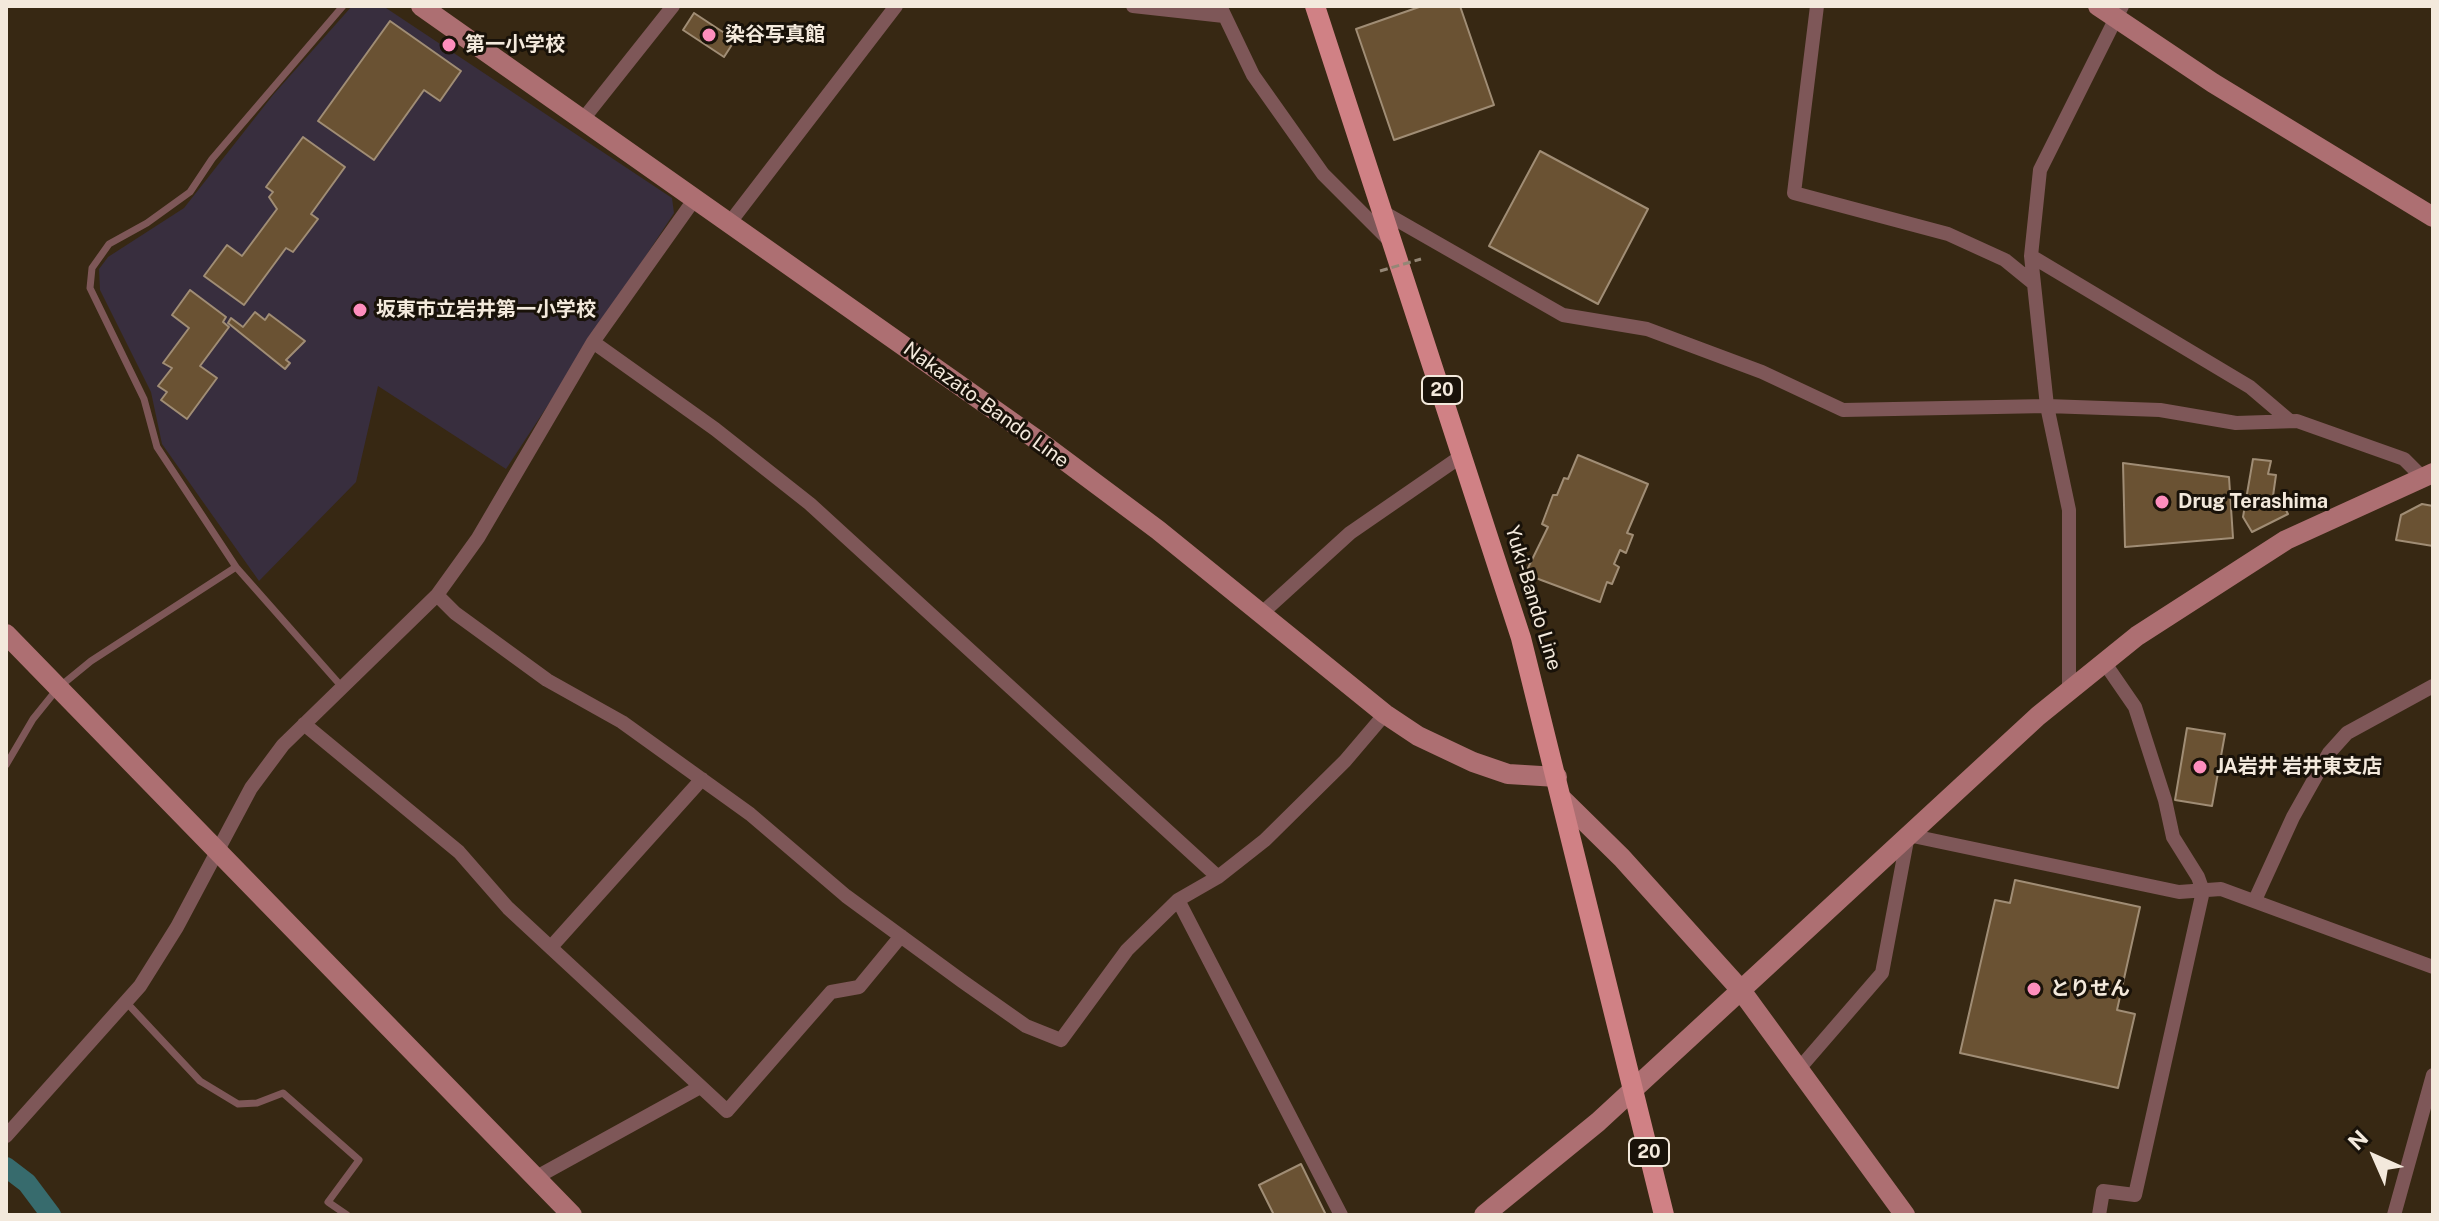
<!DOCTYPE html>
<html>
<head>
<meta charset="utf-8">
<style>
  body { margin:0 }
  #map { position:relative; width:2439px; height:1221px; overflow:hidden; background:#372813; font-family:"Public Sans",sans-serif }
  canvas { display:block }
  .frame { position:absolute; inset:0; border:8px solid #f3e9dc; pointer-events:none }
  .north { position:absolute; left:2335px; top:1117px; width:80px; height:80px; -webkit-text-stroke:6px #191209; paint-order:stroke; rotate:315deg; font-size:22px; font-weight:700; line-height:32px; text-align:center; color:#f3e9dc }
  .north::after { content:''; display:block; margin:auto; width:28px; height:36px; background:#f3e9dc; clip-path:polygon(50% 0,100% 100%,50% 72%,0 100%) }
</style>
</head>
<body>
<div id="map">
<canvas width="2439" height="1221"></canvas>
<div class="frame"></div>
<div class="north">N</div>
</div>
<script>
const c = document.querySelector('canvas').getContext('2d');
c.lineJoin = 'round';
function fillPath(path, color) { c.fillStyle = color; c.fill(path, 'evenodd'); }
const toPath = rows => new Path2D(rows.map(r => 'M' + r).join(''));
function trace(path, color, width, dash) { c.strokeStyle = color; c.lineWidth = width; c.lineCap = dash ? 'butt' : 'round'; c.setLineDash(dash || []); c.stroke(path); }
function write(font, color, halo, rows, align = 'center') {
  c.font = font + ' "Public Sans","Noto Sans JP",sans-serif'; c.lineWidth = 6; c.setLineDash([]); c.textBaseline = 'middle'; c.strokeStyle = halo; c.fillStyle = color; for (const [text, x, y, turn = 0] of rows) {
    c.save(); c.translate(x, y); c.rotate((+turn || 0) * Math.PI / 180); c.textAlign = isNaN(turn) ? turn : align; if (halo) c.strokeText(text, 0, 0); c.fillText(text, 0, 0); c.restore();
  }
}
const education = toPath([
  [352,6,383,6,672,198,674,213,506,469,378,386,356,482,259,581,162,444,151,392,100,290,99,269,108,257,184,208,273,95]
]);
const canal = toPath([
  [6,1167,27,1183,51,1215]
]);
const building = toPath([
  [1422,6,1460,6,1494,105,1394,140,1356,29,1422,6],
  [694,13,735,40,724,57,683,30,694,13],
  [390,21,461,71,440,101,424,90,374,160,318,121,390,21],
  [303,137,345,167,311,214,318,219,293,252,286,248,244,305,204,276,227,245,242,256,277,209,269,197,273,192,266,187,303,137],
  [1540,151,1648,209,1598,304,1489,246,1540,151],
  [190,290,226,317,223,322,229,327,200,366,217,378,187,419,161,400,167,392,158,386,172,368,163,363,189,328,172,315,190,290],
  [255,312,265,320,269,314,305,341,286,360,290,363,285,369,228,323,231,318,243,327,255,312],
  [1578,455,1648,484,1627,533,1633,535,1626,553,1620,550,1614,564,1619,567,1612,584,1607,582,1600,602,1525,574,1548,527,1542,524,1553,495,1557,495,1564,478,1568,479,1578,455],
  [2253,459,2271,461,2268,474,2276,475,2272,503,2280,499,2288,514,2252,532,2243,517,2253,459],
  [2123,463,2229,477,2233,538,2125,547,2123,463],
  [2422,504,2433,506,2433,546,2396,540,2401,515,2422,504],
  [2187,728,2225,734,2212,806,2175,800,2187,728],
  [2015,880,2140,907,2117,1010,2135,1014,2118,1088,1960,1053,1995,900,2010,903,2015,880],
  [1301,1164,1326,1215,1274,1215,1259,1185,1301,1164]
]);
const lane = toPath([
  [236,567,157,447,144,399,90,288,92,268,109,244,147,223,190,192,212,159,343,6],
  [6,765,33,719,58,688,91,661,236,567,342,687],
  [126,1002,200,1081,238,1104,257,1103,283,1093,359,1160,328,1202,347,1215]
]);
const street = toPath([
  [1133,6,1224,16],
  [1220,6,1253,75,1323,174,1391,242],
  [1817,6,1794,193,1948,234,2005,260,2032,282],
  [584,118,673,6],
  [1383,212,1563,315,1647,329,1762,372,1843,410,2047,406,2160,410,2236,423,2297,421,2404,459,2422,477],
  [731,221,896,6],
  [2031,256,2250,387,2290,421],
  [593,342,715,429,810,504,1218,877],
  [437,595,455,613,547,680,622,722,750,814,846,896,962,981,1026,1026,1061,1040,1127,950,1178,900,1218,877,1265,840,1345,761,1385,714],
  [1261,614,1350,533,1463,455],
  [2069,689,2069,510,2047,406,2031,256,2040,170,2122,6],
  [304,724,459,852,508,908,727,1111,831,992,859,987,901,936],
  [1178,900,1341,1215],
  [2255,900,2293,817,2329,753,2347,733,2433,686],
  [551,947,702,779],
  [1798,1070,1882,973,1908,835,2179,892,2221,889,2433,967],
  [6,1136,140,986,177,927,251,788,283,745,437,595,478,538,593,342,696,197],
  [535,1178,700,1087],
  [2099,1215,2103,1191,2135,1195,2203,891,2198,877,2173,837,2165,800,2135,707,2104,662],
  [2394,1215,2433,1075]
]);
const secondary = toPath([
  [421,6,1040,442,1158,530,1385,714,1418,736,1473,762,1508,774,1557,777],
  [2098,6,2213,83,2433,217],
  [6,634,572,1215],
  [1563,800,1622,858,1740,989,1905,1215],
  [1484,1215,1598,1122,2038,716,2137,636,2286,540,2433,473]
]);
const primary = toPath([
  [1315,6,1521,638,1664,1215]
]);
const pathBridge = toPath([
  [1380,271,1421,259]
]);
const markers = [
  [709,35,8,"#fe8ebd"],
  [449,45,8,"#fe8ebd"],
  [360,310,8,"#fe8ebd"],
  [2162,502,8,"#fe8ebd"],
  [2200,767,8,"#fe8ebd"],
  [2034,989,8,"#fe8ebd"]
];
const shields = [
  [1442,390,40],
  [1649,1152,40]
];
const shieldNames = [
  ["20",1442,390],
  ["20",1649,1152]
];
const poiNames = [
  ["染谷写真館",725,35],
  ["第一小学校",465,45],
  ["坂東市立岩井第一小学校",376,310],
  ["Drug Terashima",2178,502],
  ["JA岩井 岩井東支店",2216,767],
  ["とりせん",2050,989]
];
const streetNames = [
  ["Nakazato-Bando Line",986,405,36],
  ["Yuki-Bando Line",1533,598,73]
];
fillPath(education, '#382e3e');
trace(canal, '#376b6d', 20);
fillPath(building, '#6a5233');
trace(building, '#a08d75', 2);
trace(lane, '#7e5758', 7);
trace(street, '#7e5758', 14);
trace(secondary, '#ad6f72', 20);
trace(primary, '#d08185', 20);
trace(pathBridge, '#948776', 3, [8, 4]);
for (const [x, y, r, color] of markers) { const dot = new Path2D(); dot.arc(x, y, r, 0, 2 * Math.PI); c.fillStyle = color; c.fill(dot); trace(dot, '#191209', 3); }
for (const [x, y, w] of shields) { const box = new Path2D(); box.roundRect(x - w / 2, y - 14, w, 28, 6); c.fillStyle = '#191209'; c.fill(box); trace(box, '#f3e9dc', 2); }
write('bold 18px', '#f3e9dc', null, shieldNames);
write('bold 20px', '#f3e9dc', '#191209', poiNames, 'left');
write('20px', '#f3e9dc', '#191209', streetNames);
</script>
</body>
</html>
